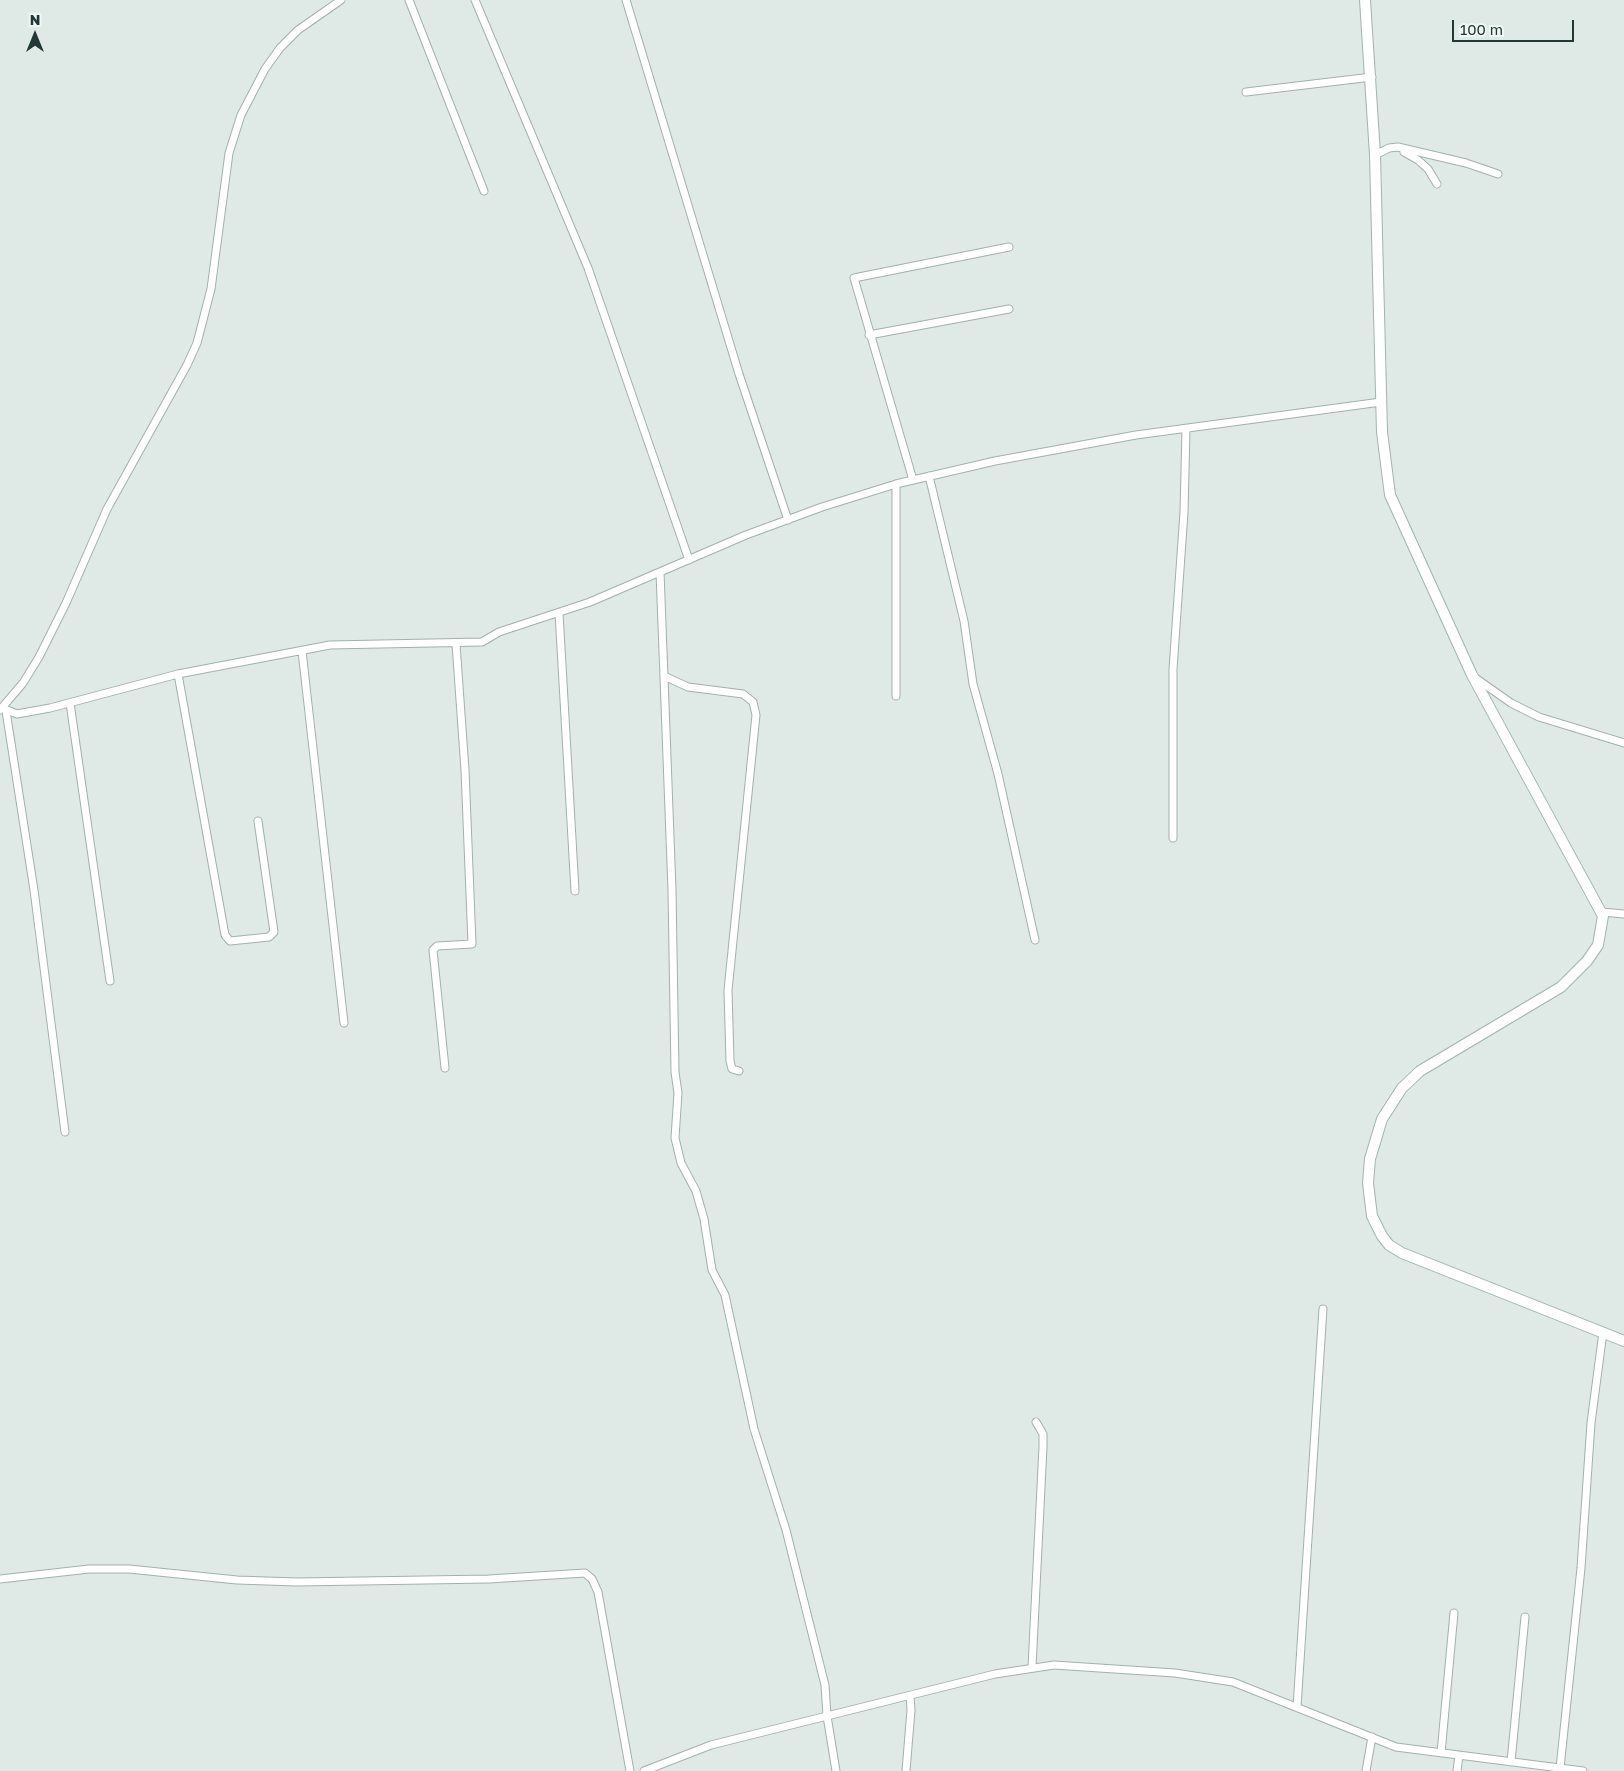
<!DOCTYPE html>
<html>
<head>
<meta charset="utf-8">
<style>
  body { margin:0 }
  #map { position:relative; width:1624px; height:1771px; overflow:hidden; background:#dfeae6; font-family:"Golos Text",sans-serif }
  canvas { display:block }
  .north { position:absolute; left:10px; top:10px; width:50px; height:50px; -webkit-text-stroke:4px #eff7f4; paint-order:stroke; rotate:0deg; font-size:14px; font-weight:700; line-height:20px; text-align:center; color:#213936 }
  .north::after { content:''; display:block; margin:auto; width:18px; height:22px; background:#213936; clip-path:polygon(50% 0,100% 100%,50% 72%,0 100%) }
  .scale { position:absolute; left:1452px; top:20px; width:122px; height:22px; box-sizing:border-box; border:2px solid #213936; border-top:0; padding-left:6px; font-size:15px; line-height:18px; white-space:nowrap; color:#213936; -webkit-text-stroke:4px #eff7f4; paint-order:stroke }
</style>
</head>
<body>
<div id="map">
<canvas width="1624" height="1771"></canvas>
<div class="north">N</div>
<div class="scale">100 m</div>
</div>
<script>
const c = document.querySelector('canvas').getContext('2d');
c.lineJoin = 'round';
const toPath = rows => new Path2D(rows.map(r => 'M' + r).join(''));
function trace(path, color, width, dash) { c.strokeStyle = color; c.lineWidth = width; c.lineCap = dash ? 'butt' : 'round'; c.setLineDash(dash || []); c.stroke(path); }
const street = toPath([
  [409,0,484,191],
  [475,0,588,268,689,560],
  [626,0,739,374,788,520],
  [1246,92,1372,77],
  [1404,152,1418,160,1428,169,1437,184],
  [1375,155,1389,148,1398,147,1466,163,1498,174],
  [869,335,1009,309],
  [929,476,964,621,973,684,998,774,1035,940],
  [913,480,854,278,1009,247],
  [896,484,896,696],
  [660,572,672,890,675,1072,678,1093,675,1138,681,1163,696,1191,704,1219,712,1270,725,1295,754,1429,786,1530,825,1685,827,1716,836,1771],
  [559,613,575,891],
  [302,651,344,1023],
  [178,674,225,935,230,941,269,937,274,932,258,821],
  [664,676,688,687,743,694,753,702,756,715,728,990,730,1061,732,1069,739,1071],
  [1474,677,1511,703,1539,717,1624,743],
  [70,703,110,981],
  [2,708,17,714,50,708,178,674,330,645,482,642,499,632,590,602,746,535,822,507,896,484,995,461,1136,435,1381,402],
  [0,710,23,683,39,657,66,603,107,509,187,365,197,343,211,289,229,153,241,115,265,69,280,48,298,30,341,0],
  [6,711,34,890,65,1132],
  [1173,838,1173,669,1184,512,1186,429],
  [1602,912,1624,914],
  [445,1068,433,950,437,946,472,944,465,770,456,644],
  [0,1579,89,1569,129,1569,237,1580,297,1582,489,1579,585,1573,592,1579,598,1592,630,1771],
  [1032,1667,1043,1447,1043,1434,1036,1422],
  [1297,1707,1323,1309],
  [1441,1753,1454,1613],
  [1511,1762,1525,1617],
  [1560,1768,1581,1568,1591,1423,1603,1332],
  [644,1771,711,1745,995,1674,1054,1665,1175,1673,1233,1682,1396,1747,1583,1771],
  [906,1771,911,1710,910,1696],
  [1366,1771,1372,1737],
  [1457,1771,1459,1755]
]);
const secondary = toPath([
  [1365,0,1375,155,1382,432,1390,495,1472,675,1603,916,1598,945,1587,961,1561,987,1420,1071,1402,1088,1382,1119,1370,1159,1368,1183,1372,1216,1382,1236,1389,1245,1402,1253,1624,1341]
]);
trace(street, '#a2b1ae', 9);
trace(secondary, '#9fb5b0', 12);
trace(street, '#fff', 7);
trace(secondary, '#fff', 10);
</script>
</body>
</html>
